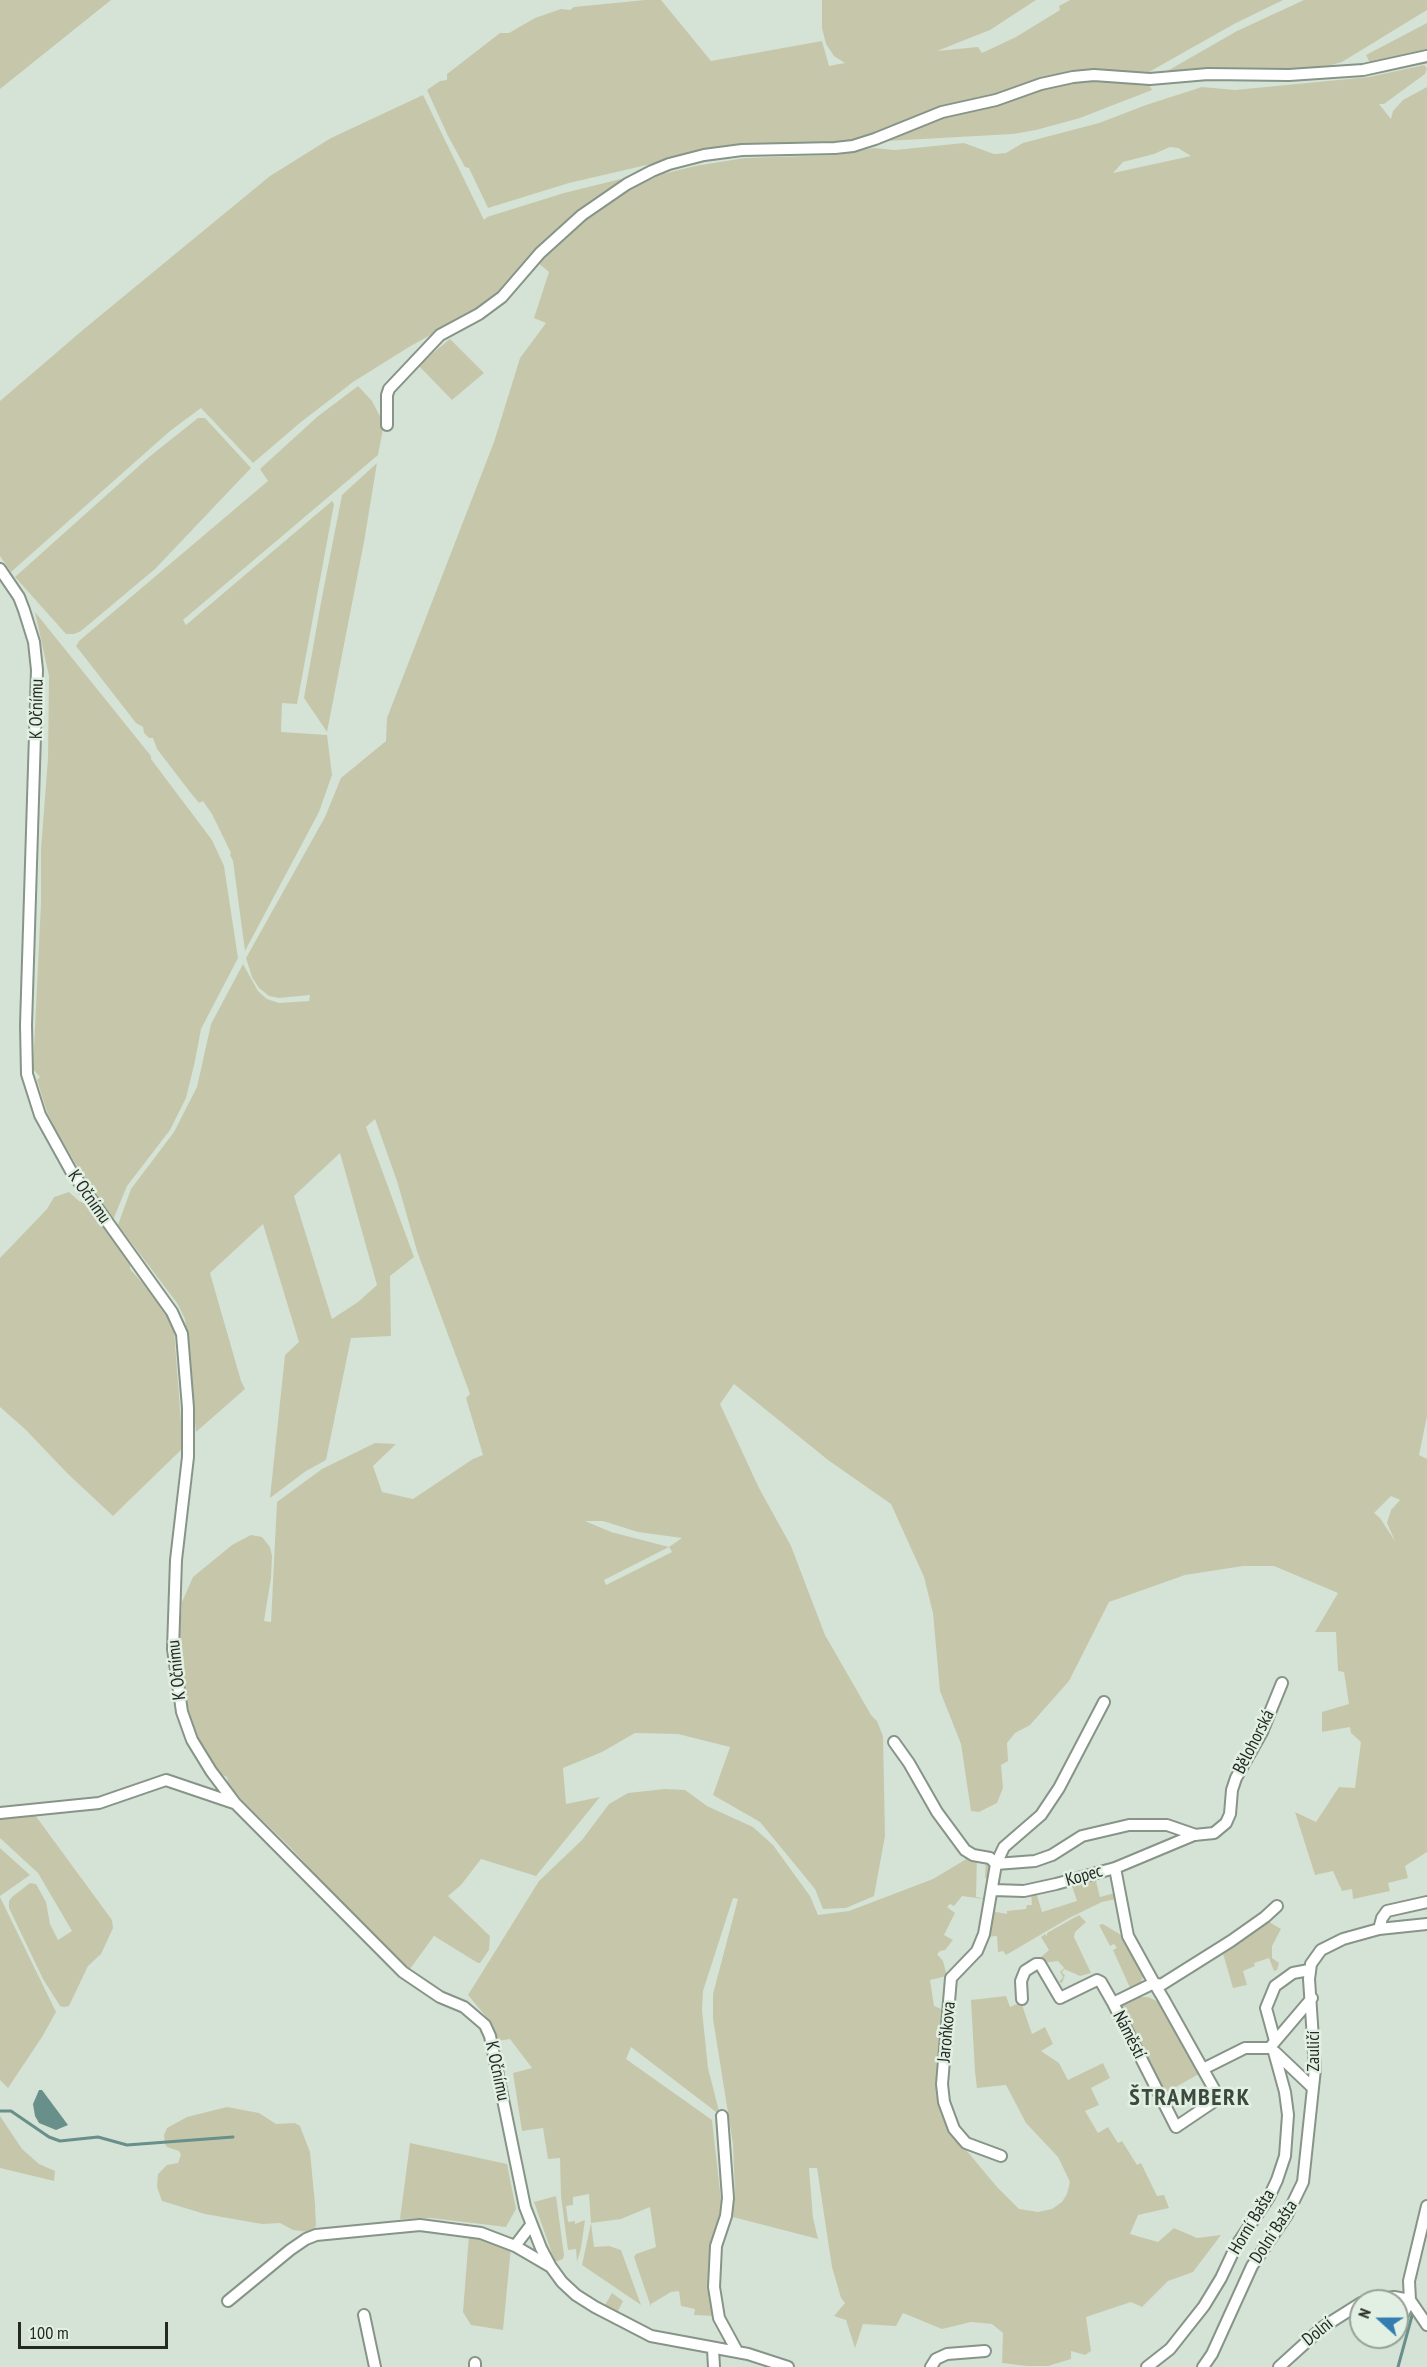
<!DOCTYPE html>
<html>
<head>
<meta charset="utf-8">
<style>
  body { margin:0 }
  #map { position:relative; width:1427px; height:2367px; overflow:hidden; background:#d5e3d6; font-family:"PT Sans Narrow",sans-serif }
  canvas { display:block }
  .north { position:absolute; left:1349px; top:2289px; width:60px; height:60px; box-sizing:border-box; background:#e2f0e3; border:2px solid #96a097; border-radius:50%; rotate:291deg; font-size:16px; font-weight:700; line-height:24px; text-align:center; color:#242924 }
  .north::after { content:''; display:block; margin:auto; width:21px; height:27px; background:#347db1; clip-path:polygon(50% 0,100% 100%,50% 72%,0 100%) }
  .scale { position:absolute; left:18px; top:2322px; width:150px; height:27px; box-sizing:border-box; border:3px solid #242924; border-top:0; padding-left:8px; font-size:18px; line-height:21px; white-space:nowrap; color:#242924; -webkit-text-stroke:4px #e2f0e3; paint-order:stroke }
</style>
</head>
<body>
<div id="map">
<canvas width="1427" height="2367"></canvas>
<div class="north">N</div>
<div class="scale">100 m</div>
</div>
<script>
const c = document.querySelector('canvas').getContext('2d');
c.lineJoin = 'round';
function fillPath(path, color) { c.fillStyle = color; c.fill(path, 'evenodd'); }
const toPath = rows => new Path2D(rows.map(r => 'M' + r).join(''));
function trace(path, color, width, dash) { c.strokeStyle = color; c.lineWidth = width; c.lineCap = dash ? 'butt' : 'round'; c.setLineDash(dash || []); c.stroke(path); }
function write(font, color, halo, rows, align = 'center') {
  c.font = font + ' "PT Sans Narrow",sans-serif'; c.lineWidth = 5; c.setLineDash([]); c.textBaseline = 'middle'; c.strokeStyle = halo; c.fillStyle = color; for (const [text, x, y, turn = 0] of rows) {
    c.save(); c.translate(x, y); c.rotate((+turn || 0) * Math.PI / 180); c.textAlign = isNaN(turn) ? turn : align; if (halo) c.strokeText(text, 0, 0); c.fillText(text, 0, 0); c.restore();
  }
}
const green = toPath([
  [0,0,111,0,0,89],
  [645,0,661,0,711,61,822,41,829,66,845,63,834,56,826,44,822,28,822,0,1036,0,990,30,937,51,978,47,982,53,1016,37,1060,10,1059,6,1070,0,1283,0,1234,24,1149,72,1089,69,1011,89,991,97,845,144,707,151,569,183,488,208,469,168,465,167,448,136,427,90,440,81,447,80,447,74,500,33,509,33,535,18,561,9,570,10,574,7],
  [1304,0,1427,0,1427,10,1342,62,1317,69,1162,74,1237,31],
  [1427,23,1427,53,1371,65,1366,55],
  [1424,65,1427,68,1425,74,1384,104,1379,104,1391,119,1393,111,1403,100,1427,87,1427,1416,1419,1455,1427,1459,1427,1852,1405,1866,1408,1878,1388,1883,1390,1891,1353,1899,1352,1889,1342,1891,1333,1871,1315,1875,1295,1812,1316,1822,1339,1787,1355,1788,1361,1742,1351,1733,1350,1727,1322,1732,1322,1712,1349,1704,1344,1672,1338,1671,1336,1632,1315,1632,1338,1593,1274,1566,1243,1566,1185,1575,1109,1602,1069,1681,1030,1725,1015,1733,1007,1743,1008,1761,1001,1765,1003,1788,997,1803,979,1812,971,1811,961,1744,940,1691,933,1613,924,1577,891,1504,828,1460,734,1384,720,1404,759,1488,791,1546,825,1635,871,1715,877,1721,883,1736,885,1836,874,1896,846,1908,823,1909,815,1889,760,1822,713,1795,730,1747,678,1734,635,1733,602,1752,563,1768,566,1804,600,1797,536,1876,481,1859,461,1885,448,1896,490,1936,489,1950,480,1963,478,1963,434,1936,410,1969,406,1967,359,1922,292,1849,242,1800,228,1783,227,1777,222,1775,216,1768,197,1737,192,1723,186,1701,179,1649,182,1602,193,1577,232,1545,251,1535,262,1537,270,1547,272,1556,271,1578,264,1621,271,1622,277,1502,322,1469,375,1443,396,1444,373,1466,382,1492,413,1499,473,1459,483,1455,466,1398,470,1394,417,1251,397,1181,375,1119,366,1127,414,1257,390,1276,391,1336,351,1338,326,1460,306,1471,270,1498,285,1355,299,1342,263,1224,210,1273,241,1381,245,1389,196,1432,185,1319,177,1303,118,1225,131,1189,174,1132,197,1087,211,1024,243,964,258,991,267,999,279,1003,309,1001,310,995,279,998,269,996,259,988,252,977,246,958,325,817,341,778,386,741,387,718,494,442,520,358,546,323,534,318,549,272,537,262,566,234,602,206,626,191,663,174,695,166,745,158,837,155,874,148,895,150,964,143,994,154,1006,153,1023,143,1099,123,1146,105,1202,87,1235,90,1369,77],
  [1170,147,1178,148,1191,156,1113,173,1123,162,1154,154],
  [340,1153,377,1285,358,1302,332,1319,294,1196],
  [1391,1496,1400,1500,1391,1510,1387,1523,1395,1541,1380,1518,1374,1513],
  [585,1521,603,1521,638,1532,682,1538,669,1547,611,1532],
  [669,1547,672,1552,606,1585,604,1580],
  [1094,79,1148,83,1152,90,1080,118,1036,130,1013,134,886,141,886,139,942,116,1003,104,1051,86],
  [423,95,484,220,487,217,564,193,621,179,622,183,496,298,409,347,353,382,301,422,253,463,201,408,170,431,11,572,0,556,0,401,84,329,270,176,331,138],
  [450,339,484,373,452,400,418,365],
  [358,386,372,401,384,424,378,455,183,620,186,625,332,501,334,504,297,704,282,703,281,732,327,735,332,775,319,812,245,951,233,861,230,855,231,853,212,814,203,801,199,803,190,792,157,749,153,738,149,738,144,733,143,727,136,723,76,646,79,641,268,481,260,469,317,417],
  [198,418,205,418,251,468,155,569,81,631,74,634,66,634,15,577,149,457],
  [377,463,364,542,327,732,304,698,322,597,342,495],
  [35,612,151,756,151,759,212,840,224,866,238,958,201,1029,195,1061,186,1098,170,1130,127,1186,113,1220,95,1197,56,1130,47,1112,37,1080,40,1077,33,1069,41,903,41,849,48,758,49,676],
  [69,1192,79,1201,90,1206,130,1261,130,1269,166,1309,174,1330,183,1448,113,1516,68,1474,26,1430,0,1407,0,1258,47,1209,54,1197],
  [665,1789,685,1790,707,1806,753,1827,773,1845,810,1896,818,1915,849,1911,933,1879,973,1855,977,1856,976,1897,987,1899,989,1879,985,1878,986,1857,994,1861,991,1900,962,1896,954,1906,950,1904,947,1907,955,1913,944,1935,953,1940,945,1950,940,1951,937,1954,943,1961,947,1976,930,1980,934,2006,946,2011,940,2068,951,2132,997,2187,1019,2209,1038,2212,1052,2209,1062,2202,1067,2194,1070,2182,1058,2157,1026,2123,1006,2085,977,2088,975,2072,971,2000,1006,1996,1010,2007,1021,2002,1032,2034,1045,2027,1053,2044,1041,2051,1059,2063,1068,2080,1103,2063,1110,2078,1091,2088,1099,2105,1085,2111,1098,2133,1108,2127,1118,2143,1122,2141,1137,2165,1141,2163,1157,2196,1164,2195,1169,2208,1138,2215,1130,2234,1158,2242,1174,2228,1197,2238,1221,2235,1193,2272,1168,2281,1142,2307,1131,2302,1086,2317,1091,2351,1085,2355,1071,2351,1071,2359,1048,2366,1027,2366,1002,2363,1003,2333,992,2324,971,2322,942,2329,903,2313,896,2326,863,2324,855,2348,846,2320,834,2316,845,2303,841,2298,832,2267,817,2168,809,2168,813,2218,818,2239,729,2216,735,2196,733,2144,713,2019,713,1994,738,1899,733,1898,703,1991,702,2010,708,2068,720,2115,631,2047,626,2059,712,2120,722,2209,711,2248,709,2289,714,2316,694,2315,695,2309,681,2306,679,2291,671,2292,651,2304,651,2307,634,2257,636,2254,656,2247,650,2207,621,2219,591,2223,594,2247,609,2246,621,2250,641,2305,582,2265,591,2223,589,2194,573,2197,573,2205,566,2206,568,2222,575,2221,575,2224,585,2220,581,2248,577,2262,576,2249,568,2250,561,2196,560,2158,548,2159,543,2128,522,2131,513,2073,532,2068,510,2039,498,2041,493,2025,468,1995,539,1881,582,1840,609,1804,628,1793],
  [35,1815,112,1920,113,1928,101,1954,88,1966,69,2006,64,2007,60,2006,43,1979,9,1908,9,1901,12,1897,30,1883,36,1884,46,1902,50,1924,58,1940,72,1931,38,1873,0,1838,0,1817],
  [0,1848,30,1875,0,1896],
  [1095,1877,1100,1897,1115,1893,1116,1899,1102,1902,1069,1918,1006,1955,1003,1951,998,1952,997,1936,985,1937,991,1911,1007,1914,1007,1911,1026,1909,1027,1905,1032,1905,1031,1894,1036,1892,1042,1912,1077,1901,1071,1883],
  [0,1897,56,2012,42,2037,8,2088,0,2080],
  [1079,1915,1086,1922,1075,1932,1074,1937,1091,1973,1080,1976,1064,1969,1062,1973,1065,1975,1062,1983,1059,1982,1063,1977,1060,1972,1064,1968,1058,1961,1042,1963,1040,1958,1049,1950,1041,1937,1045,1934,1047,1936,1047,1933],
  [1266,1920,1281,1929,1272,1946,1272,1958,1279,1963,1277,1970,1274,1971,1269,1958,1254,1963,1255,1966,1243,1971,1247,1985,1233,1988,1222,1950],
  [1103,1924,1121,1935,1143,1976,1141,1982,1131,1990,1113,1950,1117,1948,1114,1944,1110,1946,1099,1925],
  [1136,1997,1148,1997,1157,2001,1199,2074,1165,2093,1122,2009,1123,2004],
  [227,2107,259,2113,276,2124,295,2123,300,2126,310,2152,315,2204,316,2226,314,2229,308,2232,293,2230,280,2223,262,2224,205,2214,162,2201,157,2187,158,2174,167,2165,178,2163,181,2155,179,2151,167,2147,165,2144,164,2135,167,2128,187,2117],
  [0,2116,22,2149,39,2164,55,2171,54,2181,0,2168],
  [410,2143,507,2164,516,2209,506,2227,431,2218,400,2219],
  [556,2196,564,2255,563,2259,555,2262,534,2202],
  [471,2234,511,2247,503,2330,471,2325,463,2312,469,2235],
  [612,2293,623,2301,618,2311,605,2305]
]);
const water = toPath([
  [39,2090,42,2090,68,2125,56,2130,39,2123,35,2116,33,2104]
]);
const stream = toPath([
  [0,2111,11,2111,49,2137,60,2141,98,2137,127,2145,233,2137],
  [1398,2367,1413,2312]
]);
const minor = toPath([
  [387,425,387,395,389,389,440,335,479,314,502,297,540,253,582,215,627,184,652,171,669,164,704,155,742,150,835,148,853,146,875,139,942,112,996,100,1041,84,1073,77,1094,75,1150,79,1208,74,1289,75,1363,70,1427,56],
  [0,569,19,597,24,610,34,642,37,670,26,1025,27,1074,40,1115,71,1171,172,1312,182,1334,188,1408,188,1457,176,1560,173,1649,182,1712,192,1740,211,1771,235,1803,403,1972,440,1997,464,2007,485,2025,490,2036,525,2207,541,2248,551,2267,562,2282,576,2295,595,2307,651,2336,748,2354,788,2367],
  [1104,1702,1059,1788,1041,1815,1004,1847,996,1864,1035,1861,1052,1855,1082,1836,1129,1825,1167,1825,1196,1835],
  [894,1742,909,1763,937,1812,965,1850,973,1855,990,1858,996,1864,984,1934,977,1951,951,1978,942,2084,944,2102,954,2129,966,2143,1001,2156],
  [0,1813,99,1803,166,1780,234,1803],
  [1115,1868,1128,1936,1154,1983,1163,1998,1219,2098,1176,2127,1113,2003,1154,1983,1161,1985,1231,1941,1265,1917,1277,1906],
  [993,1890,1024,1891,1056,1884,1115,1868,1194,1835,1214,1833,1226,1823,1230,1814,1232,1790,1236,1778,1262,1732,1282,1683],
  [1379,1929,1382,1918,1387,1911,1427,1902],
  [1022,1999,1021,1981,1025,1971,1036,1964,1040,1964,1060,1998,1097,1980,1101,1982,1113,2003],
  [1275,2041,1266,2008,1275,1986,1293,1973,1309,1970],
  [1272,2045,1312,1998],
  [1275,2052,1313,2088],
  [1203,2069,1245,2048,1270,2048],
  [722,2116,728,2198,726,2216,716,2246,714,2287,719,2318,737,2351],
  [515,2246,531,2225],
  [228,2301,290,2250,306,2239,316,2235,420,2225,481,2233,515,2246,551,2267],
  [1367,2301,1394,2297,1410,2300,1427,2325],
  [364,2315,375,2367],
  [1397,2327,1410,2300,1409,2281,1427,2206],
  [1385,2341,1388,2337],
  [713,2349,714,2367],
  [475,2367,475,2363],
  [931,2367,936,2359,947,2354,985,2351],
  [1147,2367,1170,2349,1204,2306,1221,2278,1236,2246,1269,2197,1277,2180,1285,2156,1288,2115,1285,2092,1274,2052],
  [1203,2367,1212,2354,1252,2266,1287,2215,1303,2182,1315,2069,1309,1979,1311,1964,1321,1950,1343,1939,1379,1929,1427,1924],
  [1279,2367,1323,2327,1361,2303]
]);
const streetNames = [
  ["K Očnímu",37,709,-89],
  ["K Očnímu",89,1197,55],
  ["K Očnímu",177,1670,-96],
  ["Bělohorská",1254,1742,-63],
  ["Kopec",1084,1876,-16],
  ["Jaroňkova",947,2032,-85],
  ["Náměstí",1129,2035,63],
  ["Zauličí",1314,2051,-90],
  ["K Očnímu",497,2071,78],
  ["Horní Bašta",1252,2222,-59],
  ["Dolní Bašta",1274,2232,-57],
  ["Dolní",1318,2332,-39]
];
const districtNames = [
  ["ŠTRAMBERK",1190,2098]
];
fillPath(green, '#c6c7aa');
fillPath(water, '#688f8a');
trace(stream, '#688f8a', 3);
trace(minor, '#879488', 14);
trace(minor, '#fff', 10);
write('18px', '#242924', '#e2f0e3', streetNames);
c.letterSpacing = '1.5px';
write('bold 24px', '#3d493e', '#e2f0e3', districtNames);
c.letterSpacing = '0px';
</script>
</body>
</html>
